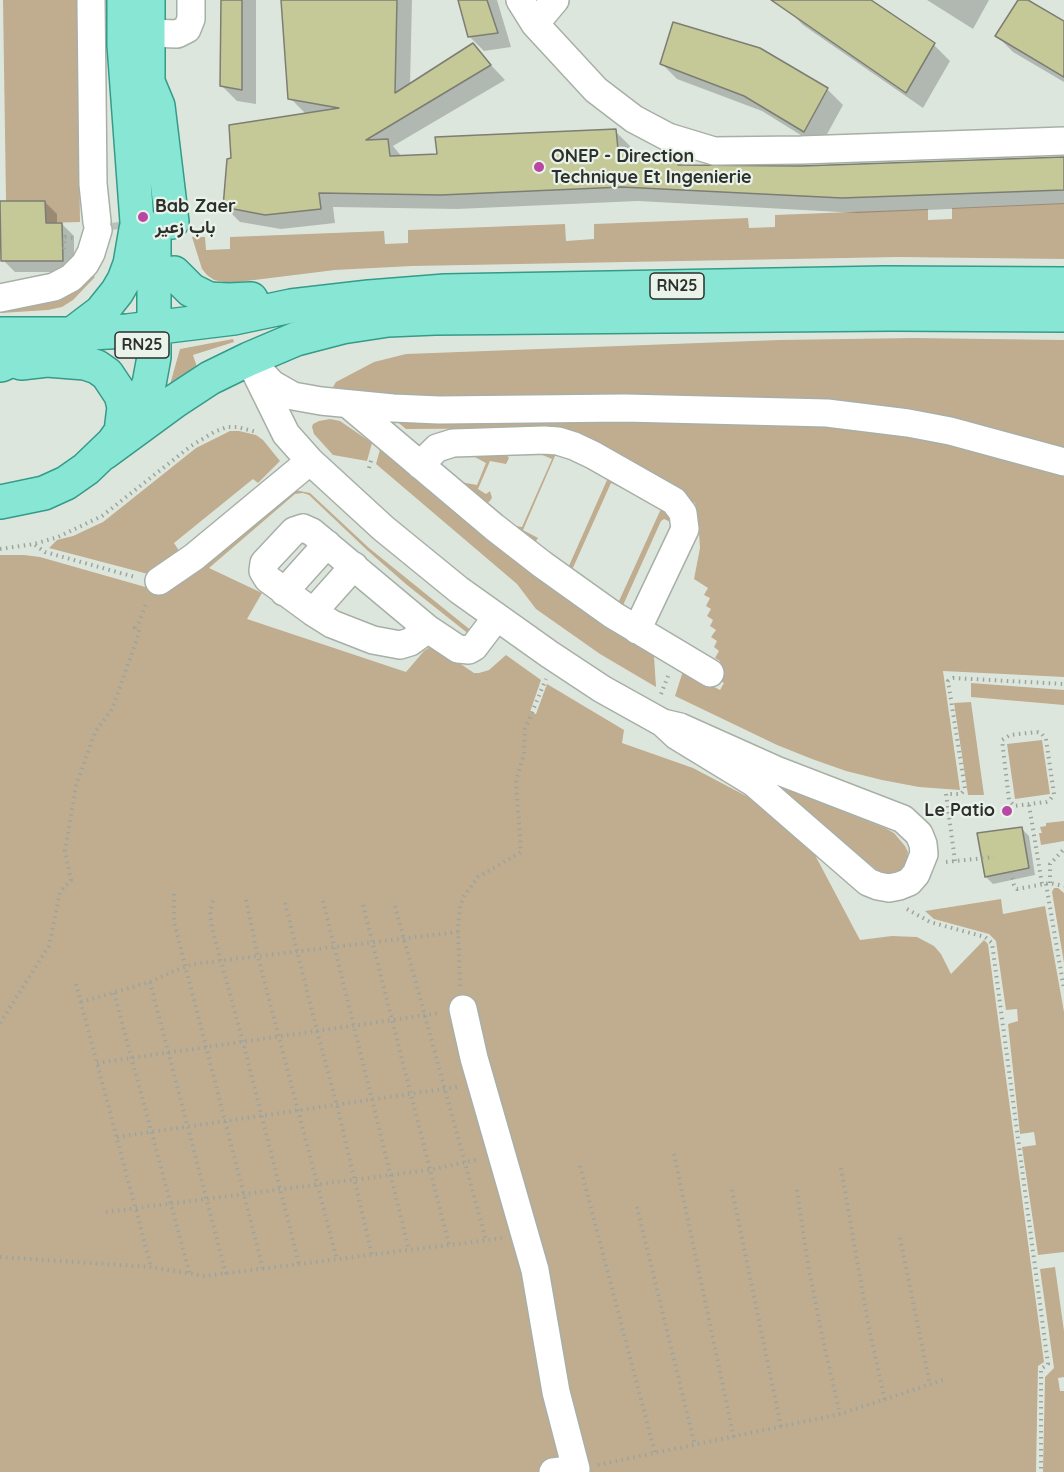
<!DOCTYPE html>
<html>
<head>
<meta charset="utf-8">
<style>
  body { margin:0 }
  canvas { display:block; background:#dde6dd }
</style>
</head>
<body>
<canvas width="1064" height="1472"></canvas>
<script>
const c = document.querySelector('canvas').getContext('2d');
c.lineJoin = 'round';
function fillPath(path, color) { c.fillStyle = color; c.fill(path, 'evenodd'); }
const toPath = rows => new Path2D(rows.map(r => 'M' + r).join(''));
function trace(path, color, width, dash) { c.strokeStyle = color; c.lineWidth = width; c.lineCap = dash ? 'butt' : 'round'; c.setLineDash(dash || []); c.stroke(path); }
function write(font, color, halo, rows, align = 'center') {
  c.font = font + ' Quicksand,Vazirmatn,sans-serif'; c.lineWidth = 4.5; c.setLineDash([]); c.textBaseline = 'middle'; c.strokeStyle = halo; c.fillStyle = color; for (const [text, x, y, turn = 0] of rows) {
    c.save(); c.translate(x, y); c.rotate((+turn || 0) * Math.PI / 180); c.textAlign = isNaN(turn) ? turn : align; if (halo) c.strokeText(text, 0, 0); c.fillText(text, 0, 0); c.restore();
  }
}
const green = toPath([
  [3,0,77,0,80,222,46,223,45,201,6,201],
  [1064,203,1064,259,898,257,412,266,335,270,230,283,214,280,207,275,202,269,192,237,205,237,206,250,230,249,230,237,384,231,385,244,408,243,408,230,565,224,566,241,594,239,594,224,748,218,749,228,775,227,775,215,928,209,928,220,952,219,952,208],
  [86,270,95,277,73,300,62,307,48,310,0,313,0,302],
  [913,338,1064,340,1064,453,957,424,403,398,335,389,333,387,336,382,374,362,406,354,779,340],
  [233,339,234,342,193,355,198,370,169,388,180,349],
  [643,418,658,423,756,420,908,433,1064,472,1064,677,943,671,960,790,919,787,882,780,846,771,812,759,777,745,675,696,683,671,720,690,724,683,717,679,716,668,720,661,715,658,719,651,714,647,717,641,711,637,716,630,710,626,713,620,707,616,711,609,706,606,710,598,704,595,708,588,694,579,700,548,698,517,695,503,564,428,406,429,395,420],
  [330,419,340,421,372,443,367,461,333,455,314,434,312,427,313,424,319,421],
  [230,431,239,431,256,435,263,440,280,461,258,483,253,479,174,543,183,557,148,574,49,548,57,540,73,536,103,522,196,448],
  [383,439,551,582,654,656,656,687,600,654,536,609,517,584,376,464],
  [570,451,570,460,558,455,555,456,523,530,538,538,536,541,531,541,510,525,522,527,552,459,540,454],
  [505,453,509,458,506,464,490,461,478,489,486,494,490,491,492,498,489,502,484,502,460,482,477,485,486,463,471,455],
  [609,479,624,489,611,483,572,570,584,576,580,577,568,568,607,480],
  [295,490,310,493,369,548,473,632,470,635,407,585,367,550,309,495,303,493,295,494,209,568,262,593,247,619,406,672,424,651,430,647,437,648,474,673,479,673,489,670,506,655,541,680,530,712,536,714,547,684,624,730,622,743,693,768,750,798,786,822,807,843,815,855,860,940,892,936,917,937,934,946,941,954,951,974,984,940,988,944,1044,1362,1038,1366,1036,1472,0,1472,0,555,24,555,40,557,163,592],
  [663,510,677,525,664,519,661,521,624,603,624,607,611,597,619,601,660,511],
  [971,683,1064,690,1064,705,971,697],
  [971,702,984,795,968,795,954,703],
  [1042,740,1050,794,1015,799,1007,744],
  [752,773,796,793,885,828,894,833,905,846,908,852,906,865,895,874,881,873],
  [1064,821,1064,841,1041,845,1039,833,1042,833,1040,827,1046,826,1046,823],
  [1054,888,1058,888,1064,893,1064,963,1052,892],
  [1001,899,1003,914,1045,906,1064,1012,1064,1252,1038,1255,1022,1147,1036,1145,1034,1132,1020,1134,1008,1024,1018,1021,1017,1009,1006,1010,996,941,989,934,934,919,925,911],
  [1055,1267,1064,1331,1064,1377,1058,1378,1060,1391,1064,1391,1064,1472,1043,1472,1045,1377,1054,1368,1040,1269]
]);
const shadow = toPath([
  [223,0,256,0,256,104,237,101,222,86],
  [309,0,412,0,410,86,472,45,505,80,393,146,402,157,439,155,615,131,630,146,631,151,636,156,675,157,684,167,714,168,1064,158,1064,204,858,213,638,201,457,209,333,207,335,223,281,229,240,222,225,207,306,114,290,98],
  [459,0,497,0,511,47,484,51,469,36],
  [794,0,868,0,934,45,950,61,923,108,803,25,787,9],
  [927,0,989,0,973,29],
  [1020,0,1025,0,1064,23,1064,82,1013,52,997,36],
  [661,63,827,89,843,105,820,147,762,111,677,79],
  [45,202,57,214,57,224,62,224,74,236,74,272,15,272,3,260],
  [1022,829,1029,836,1035,875,993,884,986,877]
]);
const building = toPath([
  [221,0,242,0,242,90,220,86,221,0],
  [281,0,397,0,395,93,473,43,491,65,366,140,388,139,390,156,437,154,435,137,616,129,618,149,632,150,632,155,666,153,675,156,678,165,801,166,1064,157,1064,190,842,198,622,187,441,195,319,193,321,209,265,215,223,207,227,159,231,158,229,125,339,108,288,99,281,0],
  [458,0,487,0,498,33,468,37,458,0],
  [771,0,871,0,935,43,906,93,771,0],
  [1018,0,1028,0,1064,21,1064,77,995,36,1018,0],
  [673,22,760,48,828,88,804,132,744,96,660,64,673,22],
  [0,201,45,201,46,223,62,223,63,261,1,261,0,201],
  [1022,827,1029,868,985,877,977,833,1022,827]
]);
const majorTunnel = toPath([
  [118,222,119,229]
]);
const path = toPath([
  [64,249,65,237,73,238],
  [369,468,372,457],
  [35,545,45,552,135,577],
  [0,549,34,544,58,537,102,516,191,446,214,432,227,427,237,427,257,432],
  [661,694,668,676],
  [1037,732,1041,733,1046,739,1054,794,1050,800,1046,802,1014,806,1009,800,1002,740,1010,735,1037,732],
  [1029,805,1042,884],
  [955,861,946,794,961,794,965,789,948,681,953,678,1064,684],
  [946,862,994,857],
  [1011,872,1014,885,1017,889,1050,883,1064,886],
  [1050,883,1050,864,1064,849],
  [1046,884,1064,989],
  [174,894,174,922,263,1269],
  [246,900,258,957,337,1260],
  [213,901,210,912,212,928,243,1042,299,1264],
  [323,901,409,1250],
  [285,903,317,1031,337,1105,372,1255],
  [363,905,449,1245],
  [395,906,486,1240],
  [907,909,930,922,985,937,992,943,1048,1364,1041,1369,1041,1472],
  [150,982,226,1274],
  [76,984,151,1267],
  [460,986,458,928,460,907,464,896,478,877,521,852,516,781,524,754,525,729,546,679],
  [114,993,190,1275],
  [81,1002,150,982,174,971,193,964,458,932],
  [0,1023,49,946,60,892,71,880,65,851,76,786,95,732,112,709,138,636,139,630,135,628,139,622,147,601],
  [97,1063,440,1013],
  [117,1137,457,1087],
  [674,1154,734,1438],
  [580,1166,655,1453],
  [841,1168,868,1323,885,1401],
  [732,1190,781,1427],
  [797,1190,808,1265,823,1340,840,1414],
  [637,1207,695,1446],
  [106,1212,429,1170,480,1159],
  [900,1238,930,1385],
  [0,1257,151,1267,205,1276,503,1238],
  [598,1465,840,1414,943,1380]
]);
const minor = toPath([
  [91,0,93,184,97,222],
  [520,0,535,24,596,90,634,119,668,137,714,151,801,150,1064,141],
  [535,24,555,0],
  [148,33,177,34,187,29,191,19,191,0],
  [0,298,54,287,71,278,85,264,91,253,98,230],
  [249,359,286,434,310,461,383,528,459,590,549,654,602,689,663,723,677,736,754,783,868,882,878,886,889,888,899,886,909,882,916,874,924,854,923,844,919,834,903,819,776,770,680,727,663,723],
  [259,370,272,384,293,396,321,401,393,408,439,410,625,408,827,413,908,423,950,431,1064,462],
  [348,404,494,527,543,565,613,615,710,673],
  [420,465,437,448,453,443,544,440,558,441,574,446,593,455,674,501,683,513,685,529,637,630],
  [303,528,312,532,428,629,410,642,400,645,373,640,332,624,313,612,268,579,263,571,264,563,294,531,303,528],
  [159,581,194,557,310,461],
  [284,592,327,544],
  [313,612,354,566],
  [428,629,458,649,469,650,474,647,496,618],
  [463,1009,474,1058,535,1270,556,1392,576,1469,553,1472]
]);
const major = toPath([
  [124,0,124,45,137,222],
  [148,82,158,106,172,222],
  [146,97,148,82,148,0],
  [174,273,191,290,209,299,229,300,251,299],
  [0,334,72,334,127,331,234,318,291,306,369,297,445,291,884,283,1064,284],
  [21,363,47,360,85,363,97,367,107,374,121,395,124,407,121,432],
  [1,365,72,334,101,312,117,292,124,280,130,264,136,229],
  [104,453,175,401,210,378,249,359,296,339,342,327,388,320,435,318,892,314,1064,315],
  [0,502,44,493,66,483,86,469,113,443,137,409,149,384,154,357,154,229]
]);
const markers = [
  [539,167,6,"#b948a4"],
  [143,217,6,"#b948a4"],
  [1007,811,6,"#b948a4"]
];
const shields = [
  [677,286,54],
  [142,345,54]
];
const shieldNames = [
  ["RN25",677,286],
  ["RN25",142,345]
];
const poiNames = [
  ["ONEP - Direction",551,157],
  ["Technique Et Ingenierie",551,178],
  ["Bab Zaer",155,207],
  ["باب زعير",155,228],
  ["Le Patio",995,811,"right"]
];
fillPath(green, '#c0ad90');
fillPath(shadow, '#0003');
fillPath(building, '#c5c897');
trace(building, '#7d7e73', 1.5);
trace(majorTunnel, '#bac1ba', 33, [33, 16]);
trace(minor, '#a7afa7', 30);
trace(major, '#349b88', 36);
trace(path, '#9da49d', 4, [1.5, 4.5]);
trace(minor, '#fff', 27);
trace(major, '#88e6d5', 33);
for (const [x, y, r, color] of markers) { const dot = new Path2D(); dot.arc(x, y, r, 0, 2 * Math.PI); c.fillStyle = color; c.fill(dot); trace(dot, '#eaf3ea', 2); }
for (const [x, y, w] of shields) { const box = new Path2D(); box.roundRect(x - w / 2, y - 13, w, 26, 4.5); c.fillStyle = '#eaf3ea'; c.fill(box); trace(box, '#2c2f2c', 1.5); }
write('bold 16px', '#2c2f2c', null, shieldNames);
write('bold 18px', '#2c2f2c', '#eaf3ea', poiNames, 'left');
</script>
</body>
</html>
